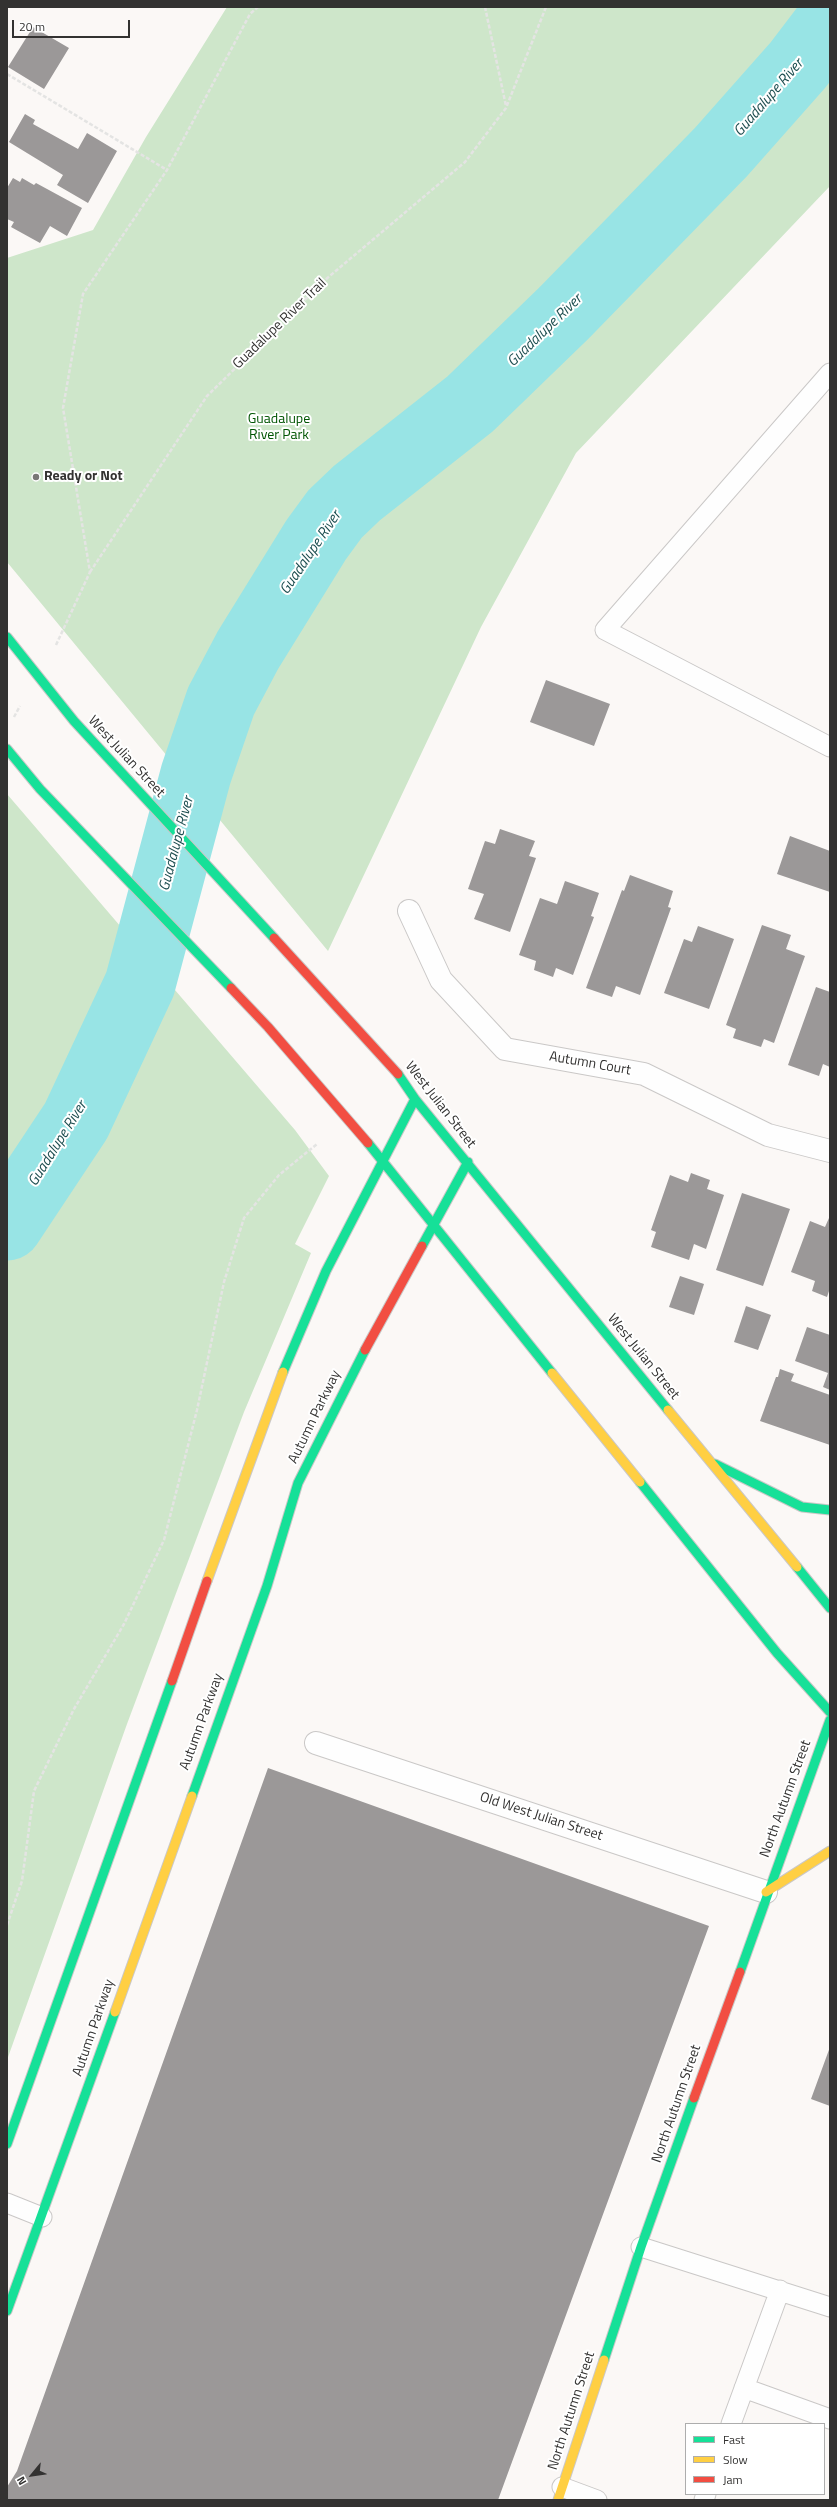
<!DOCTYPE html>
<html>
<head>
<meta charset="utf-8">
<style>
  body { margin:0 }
  #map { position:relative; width:837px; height:2507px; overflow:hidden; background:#fbf8f6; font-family:"Titillium Web",sans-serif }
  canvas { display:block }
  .frame { position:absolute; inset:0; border:8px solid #333231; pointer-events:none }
  .legend { position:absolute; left:685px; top:2423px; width:140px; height:72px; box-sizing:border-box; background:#fff; border:1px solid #adadad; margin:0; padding:5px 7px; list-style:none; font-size:12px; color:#333231 }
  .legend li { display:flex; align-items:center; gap:8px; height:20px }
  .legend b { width:20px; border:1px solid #adadad }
  .north { position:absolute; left:12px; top:2455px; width:40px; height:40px; -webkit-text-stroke:3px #fff; paint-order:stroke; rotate:241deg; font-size:11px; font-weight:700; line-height:16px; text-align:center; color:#333231 }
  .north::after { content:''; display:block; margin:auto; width:14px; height:18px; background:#333231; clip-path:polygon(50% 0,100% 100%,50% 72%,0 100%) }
  .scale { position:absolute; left:12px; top:20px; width:118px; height:18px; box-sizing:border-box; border:2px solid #333231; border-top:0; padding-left:5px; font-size:12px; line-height:14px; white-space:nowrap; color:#333231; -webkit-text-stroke:3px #fff; paint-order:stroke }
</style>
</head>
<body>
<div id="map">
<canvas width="837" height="2507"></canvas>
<div class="frame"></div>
<ul class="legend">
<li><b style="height:5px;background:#16e098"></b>Fast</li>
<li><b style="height:5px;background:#ffcf43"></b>Slow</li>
<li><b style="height:5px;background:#f24e42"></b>Jam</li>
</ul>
<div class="north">N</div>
<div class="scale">20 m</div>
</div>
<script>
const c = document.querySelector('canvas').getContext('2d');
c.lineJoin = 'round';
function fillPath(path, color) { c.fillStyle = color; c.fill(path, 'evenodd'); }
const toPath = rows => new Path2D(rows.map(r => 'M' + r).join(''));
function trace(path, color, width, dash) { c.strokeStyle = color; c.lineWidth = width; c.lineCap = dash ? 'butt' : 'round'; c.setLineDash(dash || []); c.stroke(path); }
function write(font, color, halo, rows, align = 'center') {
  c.font = font + ' "Titillium Web",sans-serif'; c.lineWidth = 4; c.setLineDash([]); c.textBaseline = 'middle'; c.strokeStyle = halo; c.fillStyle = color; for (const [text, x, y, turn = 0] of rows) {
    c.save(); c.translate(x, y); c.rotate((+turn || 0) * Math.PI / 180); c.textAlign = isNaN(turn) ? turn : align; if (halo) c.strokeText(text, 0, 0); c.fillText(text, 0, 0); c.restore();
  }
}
const green = toPath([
  [227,7,830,7,830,186,576,453,481,627,328,951,7,562,7,258,93,230,146,137],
  [7,794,295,1130,329,1176,295,1244,311,1253,244,1412,127,1724,7,2060]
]);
const river = toPath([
  [7,1225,76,1121,140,984,196,774,221,701,248,650,316,540,335,514,357,493,470,404,564,313,721,152,798,65,830,23]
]);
const building = toPath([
  [33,27,69,48,44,89,8,67],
  [25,114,35,120,33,124,78,149,87,133,117,151,88,203,57,185,63,175,9,142],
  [13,178,20,182,22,178,34,185,36,183,82,208,67,236,50,226,40,243,11,227,14,222,7,219,7,188],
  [546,680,610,704,594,746,530,722],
  [500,829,535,841,529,856,536,858,510,932,474,919,484,894,468,889,485,841,495,844],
  [790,836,830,851,830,892,777,874],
  [630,875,673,891,668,907,671,908,640,995,616,986,612,997,586,988,622,890,624,891],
  [565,881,599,893,591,916,594,917,573,975,556,968,553,977,534,970,536,961,519,955,540,898,557,904],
  [762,925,791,935,786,949,805,956,774,1043,764,1039,761,1047,733,1038,736,1029,726,1025],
  [698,926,734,939,709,1009,664,993,684,939,692,942],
  [816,987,830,992,830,1067,823,1064,819,1076,788,1065],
  [691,1173,710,1180,707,1189,724,1195,706,1249,694,1244,689,1260,651,1247,656,1232,651,1230,670,1175,688,1182],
  [742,1193,790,1209,763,1286,716,1270],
  [829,1218,830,1288,827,1297,812,1291,815,1281,791,1272,810,1221,825,1227],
  [680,1276,704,1284,694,1315,669,1307],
  [746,1306,771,1315,758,1350,734,1342],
  [807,1327,830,1335,830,1390,823,1387,828,1373,795,1361],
  [780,1369,794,1374,791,1381,830,1395,830,1445,760,1421,776,1377,778,1377],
  [268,1768,709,1926,498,2500,7,2500,7,2487,17,2471],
  [830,2047,830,2106,811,2099]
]);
const path = toPath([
  [485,7,506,106],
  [7,74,167,170],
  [90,572,207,396,325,280,465,162,506,108,546,7],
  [56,645,90,572,63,408,83,294,167,170,250,14,258,7],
  [14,717,20,706],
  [7,1925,22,1881,34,1791,74,1709,124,1624,164,1540,197,1410,224,1282,244,1218,279,1175,317,1144]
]);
const lane = toPath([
  [830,373,605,630,830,747],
  [7,2203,42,2217],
  [641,2247,830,2307],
  [744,2388,830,2419],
  [731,2424,780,2290],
  [562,2487,597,2500],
  [704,2500,706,2494]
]);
const street = toPath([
  [409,911,441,980,505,1049,644,1074,768,1135,830,1151],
  [316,1743,766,1892]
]);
const fast = toPath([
  [7,637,74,721,274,938],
  [7,749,40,789,231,988],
  [398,1074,415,1099,668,1410],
  [368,1143,552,1373],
  [422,1246,468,1162],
  [283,1372,326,1271,415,1099],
  [715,1464,802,1507,830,1510],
  [640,1482,777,1653,830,1712],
  [797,1567,830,1608],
  [192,1796,267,1586,298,1483,365,1350],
  [740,1972,830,1720],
  [7,2144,172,1681],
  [7,2311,115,2012],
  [604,2360,641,2247,694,2098]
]);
const slow = toPath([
  [552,1373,640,1482],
  [668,1410,797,1567],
  [207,1581,283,1372],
  [766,1892,830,1851],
  [115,2012,192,1796],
  [558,2500,604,2360]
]);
const jam = toPath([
  [274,938,398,1074],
  [231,988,268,1027,368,1143],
  [365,1350,422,1246],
  [172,1681,207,1581],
  [694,2098,740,1972]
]);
const markers = [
  [36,477,4,"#797776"]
];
const streetNames = [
  ["Guadalupe River Trail",280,324,-44],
  ["West Julian Street",126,757,47],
  ["Autumn Court",590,1064,10],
  ["West Julian Street",440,1105,52],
  ["West Julian Street",643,1357,51],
  ["Autumn Parkway",315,1417,-64],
  ["Autumn Parkway",202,1722,-70],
  ["North Autumn Street",786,1799,-70],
  ["Old West Julian Street",541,1817,18],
  ["Autumn Parkway",94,2028,-71],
  ["North Autumn Street",677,2104,-71],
  ["North Autumn Street",572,2411,-72]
];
const parkNames = [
  ["Guadalupe",279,420],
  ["River Park",279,436]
];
const poiNames = [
  ["Ready or Not",44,477]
];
const waterNames = [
  ["Guadalupe River",769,98,-49],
  ["Guadalupe River",545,331,-44],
  ["Guadalupe River",311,553,-56],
  ["Guadalupe River",177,844,-75],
  ["Guadalupe River",58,1144,-58]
];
fillPath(green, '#cee6ca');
trace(river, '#98e4e5', 71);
fillPath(building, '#9b9898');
trace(lane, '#cac8c7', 21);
trace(street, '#cac8c7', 24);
trace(fast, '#cac8c7', 11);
trace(slow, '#cac8c7', 11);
trace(jam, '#cac8c7', 11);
trace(path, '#e4e4e3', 2.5, [4, 2]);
trace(lane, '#fefefe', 19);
trace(street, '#fefefe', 22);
trace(fast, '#16e098', 9);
trace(slow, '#ffcf43', 9);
trace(jam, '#f24e42', 9);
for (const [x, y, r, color] of markers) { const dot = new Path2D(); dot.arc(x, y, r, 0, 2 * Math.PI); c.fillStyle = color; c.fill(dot); trace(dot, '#fff', 1.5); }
write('14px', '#333231', '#fff', streetNames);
write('14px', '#005503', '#fff', parkNames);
write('bold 14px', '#333231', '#fff', poiNames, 'left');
write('italic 15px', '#1d4e50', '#fff', waterNames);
</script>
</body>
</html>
